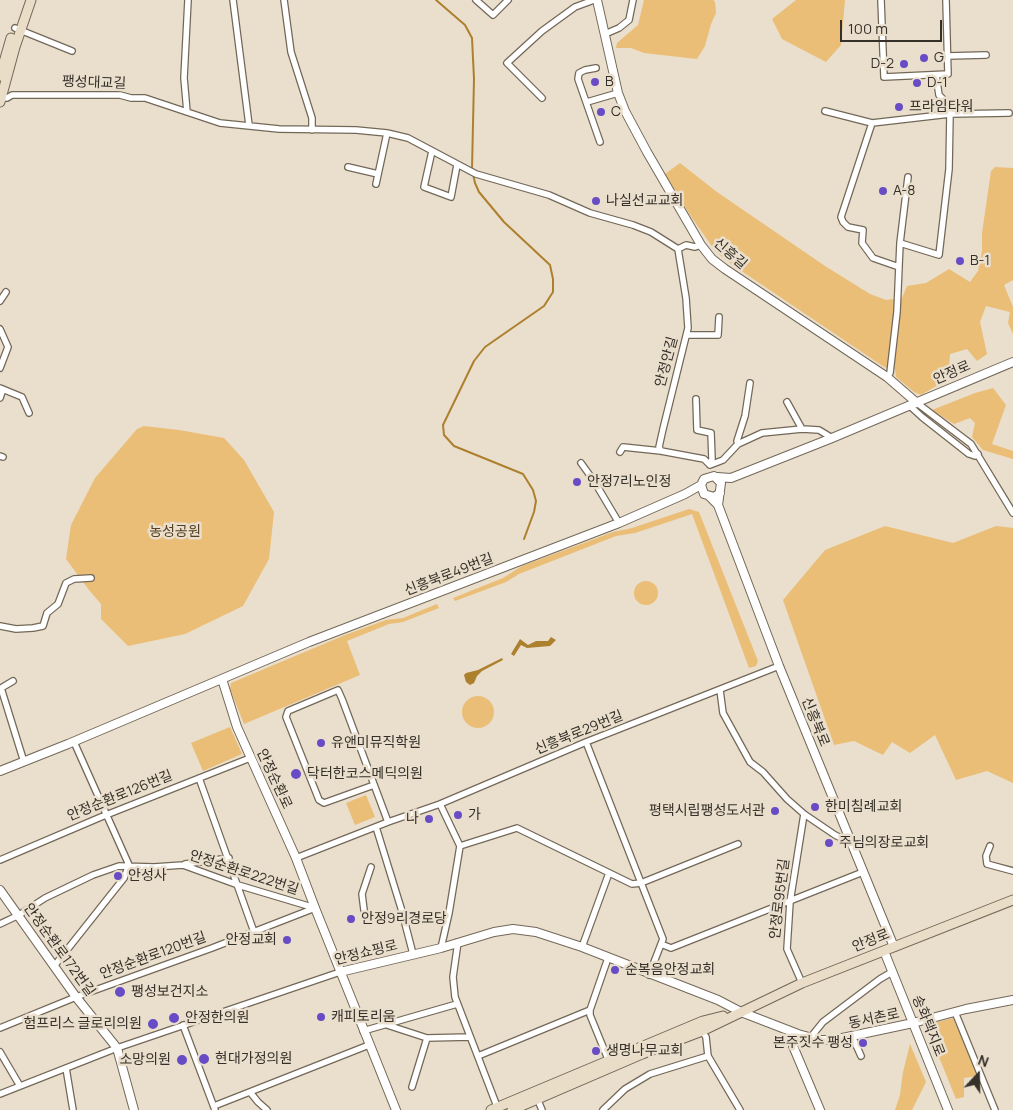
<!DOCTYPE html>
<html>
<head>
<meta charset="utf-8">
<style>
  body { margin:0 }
  #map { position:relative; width:1013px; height:1110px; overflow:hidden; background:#eadecc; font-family:Manrope,sans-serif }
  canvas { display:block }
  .north { position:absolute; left:953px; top:1050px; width:50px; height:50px; -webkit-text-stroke:4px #eadecc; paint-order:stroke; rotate:21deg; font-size:14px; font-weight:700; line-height:20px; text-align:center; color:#353029 }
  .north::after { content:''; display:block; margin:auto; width:18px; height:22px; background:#353029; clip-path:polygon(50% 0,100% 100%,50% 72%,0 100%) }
  .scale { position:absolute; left:840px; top:20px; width:102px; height:22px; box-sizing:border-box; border:2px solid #353029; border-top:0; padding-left:6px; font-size:15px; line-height:18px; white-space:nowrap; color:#353029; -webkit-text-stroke:4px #eadecc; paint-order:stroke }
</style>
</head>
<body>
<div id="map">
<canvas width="1013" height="1110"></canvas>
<div class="north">N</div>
<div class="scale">100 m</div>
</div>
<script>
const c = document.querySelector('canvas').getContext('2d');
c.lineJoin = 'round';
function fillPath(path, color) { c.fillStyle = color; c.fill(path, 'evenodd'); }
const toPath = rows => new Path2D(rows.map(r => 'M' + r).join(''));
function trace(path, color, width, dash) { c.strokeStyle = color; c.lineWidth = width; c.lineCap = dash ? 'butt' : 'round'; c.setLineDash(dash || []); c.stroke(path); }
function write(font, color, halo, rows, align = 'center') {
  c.font = font + ' Manrope,"Noto Sans KR",sans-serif'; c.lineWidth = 5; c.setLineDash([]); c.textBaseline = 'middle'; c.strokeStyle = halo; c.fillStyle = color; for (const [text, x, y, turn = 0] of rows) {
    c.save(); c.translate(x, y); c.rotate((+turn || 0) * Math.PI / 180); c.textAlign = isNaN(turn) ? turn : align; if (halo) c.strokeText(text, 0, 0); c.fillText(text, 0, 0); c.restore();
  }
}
const green = toPath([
  [644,0,713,0,715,2,716,13,711,24,705,46,697,59,644,53,631,48,616,48,617,43,638,25],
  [796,0,845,0,841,45,826,62,782,39,772,19],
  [680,163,717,192,825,266,870,294,886,300,902,298,907,286,926,283,949,269,970,282,978,271,982,251,982,233,991,171,995,167,1013,168,1013,280,1004,285,1013,307,1013,334,1008,323,1010,312,986,306,980,322,987,354,977,361,967,349,950,354,948,379,921,395,914,392,896,377,895,369,884,367,734,266,716,252,692,218,665,174],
  [993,388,1006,405,992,444,1013,451,1013,459,983,450,972,437,975,423,970,418,954,424,932,410,975,393],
  [144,426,179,430,224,438,244,460,274,512,269,559,243,606,185,634,128,646,101,619,101,604,89,590,66,559,71,525,95,478,137,429],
  [689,509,699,512,758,661,756,666,749,668,692,514,635,533,616,536,519,574,506,582,455,601,453,598,503,578,522,566,613,532,632,528],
  [885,526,953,543,996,526,1013,528,1013,783,987,771,956,780,935,735,910,753,892,742,883,755,854,741,834,745,783,600,825,550],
  '634 593a12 12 0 1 1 24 0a12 12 0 1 1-24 0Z',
  [437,604,439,608,403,622,389,624,347,641,360,675,244,724,230,689,231,683,345,635,386,620,403,618],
  '462 712a16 16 0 1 1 32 0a16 16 0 1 1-32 0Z',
  [230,727,242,754,203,771,191,743],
  [366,795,375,817,355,825,346,803],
  [953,1018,978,1076,964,1078,964,1097,956,1099,926,1025],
  [910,1044,926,1082,912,1110,895,1110,900,1095,903,1072]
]);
const water = toPath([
  [551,637,556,640,550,646,527,648,521,645,514,656,511,654,520,639,528,645,536,641,548,641],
  [502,658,503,660,482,671,477,676,474,683,470,685,466,682,464,675,466,673,478,670]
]);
const stream = toPath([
  [436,0,465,25,472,38,474,79,472,169],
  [473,174,475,183,479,192,504,222,550,265,553,279,553,292,544,306,485,347,474,361,443,425,444,435,454,446,523,474,533,490,536,501,534,512,524,539]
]);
const minor = toPath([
  [233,0,249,125],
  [284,0,291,52,312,118,312,130],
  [476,0,493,15,508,0],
  [881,0,884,77,948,74,946,0],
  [15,28,72,51],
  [605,34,619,28,629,20,633,0],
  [947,56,986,55],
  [596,68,585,70,579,73,578,79,600,142],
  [0,97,7,98,12,95,120,95,131,98,145,98,220,123,279,129,356,130,387,133,408,138,476,174,549,195,590,213,633,225,651,232,678,249],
  [542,98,507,63,542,31,575,7,594,0],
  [587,102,618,93],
  [825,111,872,123],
  [187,112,184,78,188,0],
  [432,151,424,187,451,197,457,165],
  [348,167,378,174],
  [376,184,387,133],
  [900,243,908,177],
  [678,249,686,245,695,247,701,245],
  [899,267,873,258,862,243,863,230,848,227,843,222,841,217,872,123,950,114,1009,113],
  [0,301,6,292],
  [0,329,8,347,0,368],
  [687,335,718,335,719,317],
  [887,377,890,373,897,312,900,243,939,255,949,169,950,114,947,103,939,95,936,75],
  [0,388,22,397,29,413],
  [0,398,3,389],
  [696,399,697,430,711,433,712,459,710,465],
  [787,402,802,429],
  [917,403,971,444,1013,513],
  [910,406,922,417,969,454,975,456,978,454],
  [738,444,737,441,745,416,750,383],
  [661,451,659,447,663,429,688,328,686,298,678,249],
  [620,452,623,447,661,451,704,459,710,465,723,460,738,444,762,433,802,429,819,430,832,438],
  [0,456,3,457],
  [581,463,594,481,619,523],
  [0,626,16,629,33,628,43,626,47,613,58,604,66,583,74,579,91,578],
  [13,681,1,688,24,762],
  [720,690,723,713,750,762,763,772,787,799,804,814,835,835,851,843],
  [586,742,663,939,649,975],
  [199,778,254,932],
  [374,785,324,803,319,800,286,717,288,711,338,690,342,699,388,822],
  [440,804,460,846],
  [376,827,401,908,413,954],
  [460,846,517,828,632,884,641,883,738,844],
  [990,846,986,856,987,864,1013,871],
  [296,858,388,822,440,804,586,742,779,666],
  [0,860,101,817,250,758],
  [185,864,229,858],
  [364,910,362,894,371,867],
  [0,924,19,915,45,898,70,886,93,875,119,866,154,867,183,865,238,885,315,908],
  [458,942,453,977,455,997,498,1109],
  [661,944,671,948,863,872],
  [582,947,609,873],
  [441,948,449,913,460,846],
  [55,965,124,878,129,865,74,742],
  [802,983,787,949,790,902,804,814],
  [590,1010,590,1015,610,1064],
  [955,1012,995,1110],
  [183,1025,215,1110],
  [387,1025,427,1038,470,1037],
  [0,1028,76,997,212,948,315,908],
  [363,1031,457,1004],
  [852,1036,861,1056],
  [810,1038,823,1022,880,979,892,972],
  [0,1052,20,1086],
  [478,1056,590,1010,608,958],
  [708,1056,740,1110],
  [66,1068,73,1110],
  [412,1087,427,1038],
  [250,1092,258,1102,267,1110],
  [0,1094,117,1048,340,972],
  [537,1098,542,1110],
  [214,1106,369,1045],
  [603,1110,625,1089,650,1074,708,1056,706,1037,702,1031]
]);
const tertiary = toPath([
  [597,0,618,93,625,111,647,152,701,245,712,259,725,269,887,377,917,403],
  [717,477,731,478,832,438,1013,362],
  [710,497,718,505,779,666,894,947],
  [718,505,721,483,714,476,704,479,701,485,704,494,714,497,720,493],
  [222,679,237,727,296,858,315,908,396,1110],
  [0,771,68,744,309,642,619,523,685,494,701,485],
  [0,890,76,997,117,1048,134,1110],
  [884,951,948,1110],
  [340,972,441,948,494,932,513,929,536,932,582,947,718,1000,741,1012,798,1034,820,1040,833,1040,913,1023,966,1009,1013,1000],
  [798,1034,793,1046,820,1110]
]);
const secondary = toPath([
  [0,76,11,38],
  [0,102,15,47,31,0],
  [491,1110,703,1021,723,1016],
  [512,1110,642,1054,702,1031,802,983,1013,900]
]);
const markers = [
  [924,58,5,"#684cc5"],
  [904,64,5,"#684cc5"],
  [595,82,5,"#684cc5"],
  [917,83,5,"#684cc5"],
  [899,107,5,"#684cc5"],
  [601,112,5,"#684cc5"],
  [883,191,5,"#684cc5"],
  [596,201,5,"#684cc5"],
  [960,261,5,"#684cc5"],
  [577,482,5,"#684cc5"],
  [321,743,5,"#684cc5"],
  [296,774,6,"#684cc5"],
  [815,807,5,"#684cc5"],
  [775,811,5,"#684cc5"],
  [458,815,5,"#684cc5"],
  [429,819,5,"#684cc5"],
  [829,843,5,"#684cc5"],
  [118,876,5,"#684cc5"],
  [351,919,5,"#684cc5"],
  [287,940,5,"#684cc5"],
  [615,970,5,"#684cc5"],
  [120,992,6,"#684cc5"],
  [321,1017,5,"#684cc5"],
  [174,1018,6,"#684cc5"],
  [153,1024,6,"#684cc5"],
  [863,1043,5,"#684cc5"],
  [596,1051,5,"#684cc5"],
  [204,1059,6,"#684cc5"],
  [182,1060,6,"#684cc5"]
];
const poiNames = [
  ["G",934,58],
  ["D-2",894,64,"right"],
  ["B",605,82],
  ["D-1",927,83],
  ["프라임타워",909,107],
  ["C",611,112],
  ["A-8",893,191],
  ["나실선교교회",606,201],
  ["B-1",970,261],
  ["안정7리노인정",587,482],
  ["유앤미뮤직학원",331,743],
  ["닥터한코스메딕의원",307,774],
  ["한미침례교회",825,807],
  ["평택시립팽성도서관",765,811,"right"],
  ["가",468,815],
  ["나",419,819,"right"],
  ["주님의장로교회",839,843],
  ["안성사",128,876],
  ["안정9리경로당",361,919],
  ["안정교회",277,940,"right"],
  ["순복음안정교회",625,970],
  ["팽성보건지소",131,992],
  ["캐피토리움",331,1017],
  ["안정한의원",185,1018],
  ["험프리스 글로리의원",142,1024,"right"],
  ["본주짓수 팽성",853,1043,"right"],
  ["생명나무교회",606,1051],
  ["현대가정의원",215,1059],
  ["소망의원",171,1060,"right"]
];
const streetNames = [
  ["팽성대교길",94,83,2],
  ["신흥길",730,254,41],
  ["안정안길",667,362,-75],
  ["안정로",952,373,-23],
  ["신흥북로49번길",449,575,-21],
  ["신흥북로",815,722,68],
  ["신흥북로29번길",579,733,-22],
  ["안정순환로",274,779,65],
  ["안정순환로126번길",120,796,-22],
  ["안정순환로222번길",244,873,18],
  ["안정로95번길",780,899,-83],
  ["안정로",871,941,-22],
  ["안정순환로172번길",59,950,54],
  ["안정쇼핑로",366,953,-14],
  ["안정순환로120번길",153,956,-20],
  ["동서촌로",874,1019,-12],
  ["송화택지로",928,1026,68]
];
const parkNames = [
  ["농성공원",175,532]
];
fillPath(green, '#eabe76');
fillPath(water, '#ad802e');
trace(stream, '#ad802e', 2);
trace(minor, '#736858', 8);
trace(tertiary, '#736858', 10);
trace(secondary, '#736858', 11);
trace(minor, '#fff', 5.5);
trace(tertiary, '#fff', 8);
trace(secondary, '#eaddc7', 9);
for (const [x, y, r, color] of markers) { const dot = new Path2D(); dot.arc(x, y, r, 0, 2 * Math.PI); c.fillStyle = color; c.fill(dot); trace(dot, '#eadecc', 2); }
write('14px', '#353029', '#eadecc', poiNames, 'left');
write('14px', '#353029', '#eadecc', streetNames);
write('14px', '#55411f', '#eadecc', parkNames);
</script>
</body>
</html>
